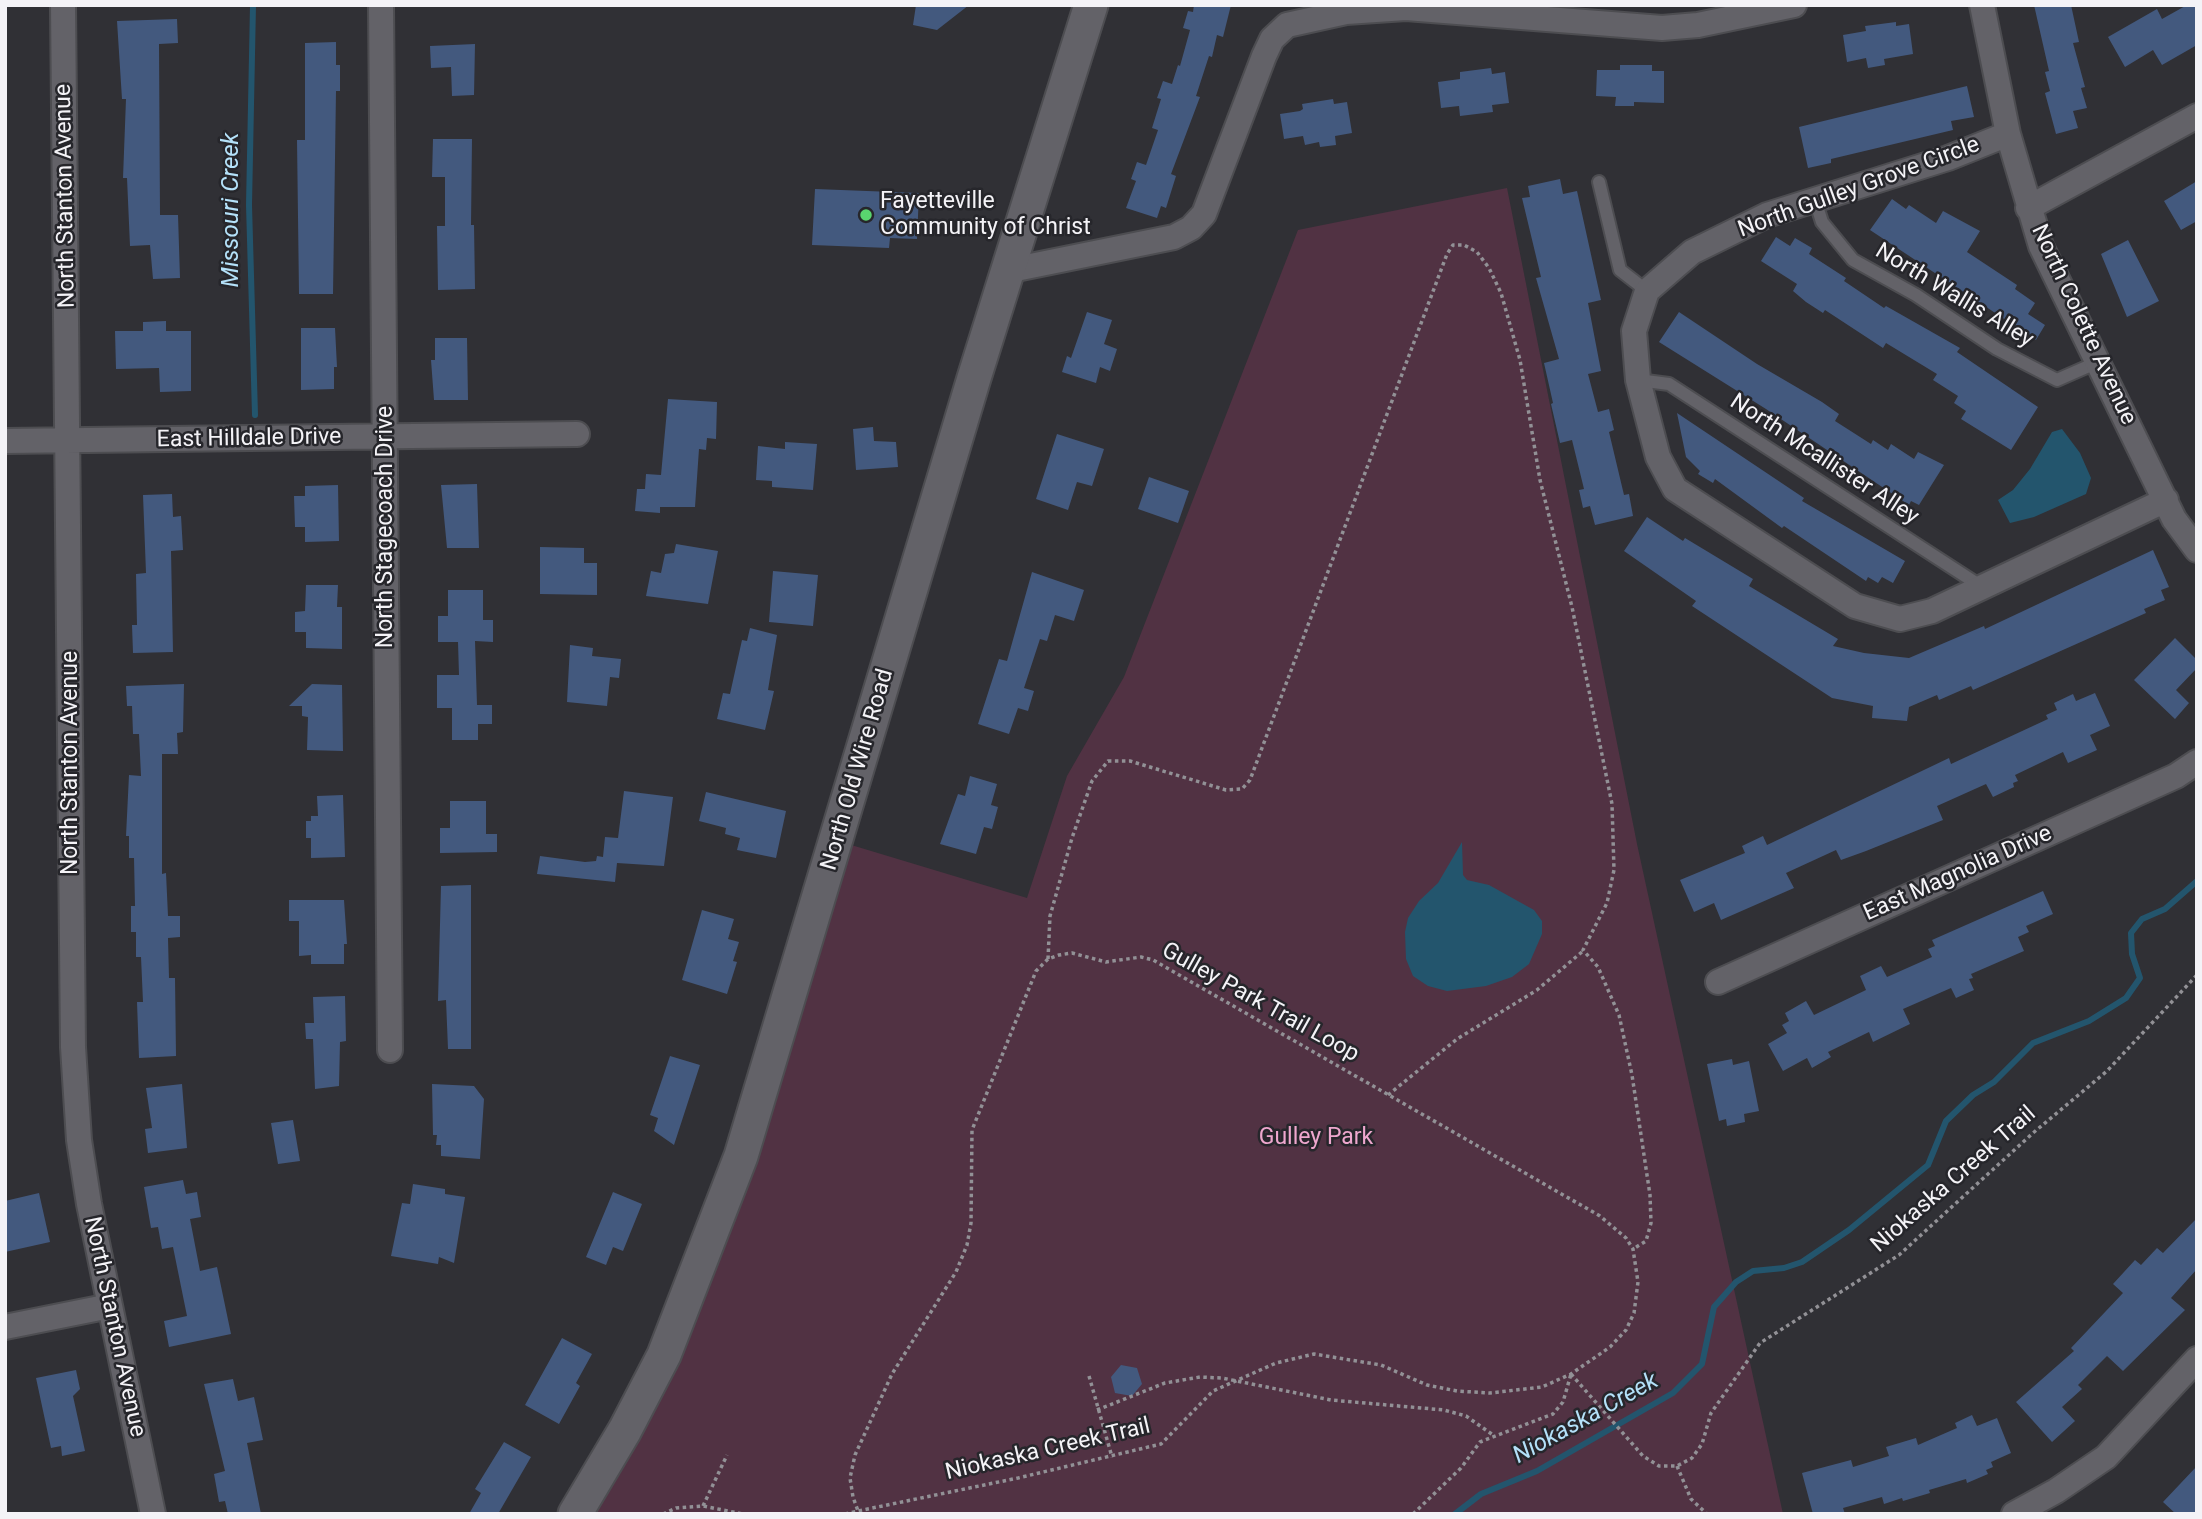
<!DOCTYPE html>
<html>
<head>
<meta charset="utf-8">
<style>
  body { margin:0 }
  #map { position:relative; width:2202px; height:1519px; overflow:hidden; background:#303035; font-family:Roboto,sans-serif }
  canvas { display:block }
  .frame { position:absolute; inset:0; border:7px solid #f4f3f7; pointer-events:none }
</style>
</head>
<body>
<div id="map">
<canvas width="2202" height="1519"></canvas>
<div class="frame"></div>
</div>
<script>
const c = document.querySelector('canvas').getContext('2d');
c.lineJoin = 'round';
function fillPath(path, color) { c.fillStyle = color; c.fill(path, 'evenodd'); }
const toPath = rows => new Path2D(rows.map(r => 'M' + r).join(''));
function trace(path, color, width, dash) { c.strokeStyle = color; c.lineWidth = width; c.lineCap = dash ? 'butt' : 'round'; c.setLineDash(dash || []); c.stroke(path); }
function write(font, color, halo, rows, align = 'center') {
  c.font = font + ' Roboto,sans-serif'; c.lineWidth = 5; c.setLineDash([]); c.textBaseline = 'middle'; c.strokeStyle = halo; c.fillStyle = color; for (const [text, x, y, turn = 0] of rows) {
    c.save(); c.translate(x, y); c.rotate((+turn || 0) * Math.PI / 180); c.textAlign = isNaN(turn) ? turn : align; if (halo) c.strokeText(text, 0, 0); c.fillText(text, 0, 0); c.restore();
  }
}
const green = toPath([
  [1507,188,1637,844,1783,1514,575,1514,625,1430,838,841,1027,898,1067,776,1124,677,1298,230]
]);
const water = toPath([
  [2062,429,2080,453,2091,478,2086,494,2034,517,2010,523,1998,500,2013,490,2030,469,2052,432],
  [1462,842,1463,875,1467,880,1489,885,1534,910,1542,921,1542,934,1529,964,1512,977,1486,986,1447,991,1428,986,1413,976,1406,959,1405,932,1408,918,1419,901,1438,883]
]);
const stream = toPath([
  [253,5,249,205,255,415],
  [1455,1514,1481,1494,1537,1471,1673,1393,1702,1364,1714,1307,1736,1282,1753,1271,1784,1268,1802,1262,1849,1230,1928,1165,1946,1121,1973,1095,1994,1082,2033,1043,2089,1021,2126,998,2140,978,2132,954,2131,933,2142,919,2165,909,2197,881]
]);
const building = toPath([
  [916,5,969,5,937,30,913,25],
  [1194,5,1231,5,1223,37,1217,35,1212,57,1209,56,1196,96,1200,97,1171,174,1176,176,1166,208,1161,206,1157,218,1126,208,1136,181,1131,179,1137,162,1146,165,1158,130,1152,128,1161,99,1157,98,1163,81,1172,84,1178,65,1180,66,1190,30,1183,28,1188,11,1193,12],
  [2034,5,2071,5,2079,42,2073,43,2085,87,2081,88,2087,108,2073,111,2078,128,2056,134,2045,93,2050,91,2045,72,2049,71],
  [2187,5,2197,5,2197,45,2162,65,2153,50,2125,67,2108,37,2157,9,2162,19],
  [177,19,178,43,159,44,160,215,178,215,180,278,153,279,150,245,130,246,127,178,123,178,126,99,122,99,117,21],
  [1896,22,1896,26,1909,24,1913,54,1884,59,1885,65,1868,68,1866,58,1847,62,1843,35,1866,31,1865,26],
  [336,42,336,65,340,65,340,91,336,91,333,294,299,294,297,140,305,140,305,43],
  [475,44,474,95,452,96,451,67,431,68,430,46],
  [1620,65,1652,65,1652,71,1664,71,1664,103,1634,102,1634,106,1615,106,1616,97,1596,96,1597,70,1620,70],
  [1491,68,1492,74,1505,72,1509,103,1492,105,1493,112,1460,116,1459,106,1441,108,1438,82,1460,79,1460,72],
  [1967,86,1974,117,1951,121,1953,130,1831,159,1831,163,1808,168,1799,127],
  [1333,99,1334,104,1347,102,1352,133,1335,136,1336,145,1320,147,1319,142,1305,145,1303,136,1284,139,1280,114,1300,111,1303,109,1302,104],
  [433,139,472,139,471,225,474,225,475,289,438,290,437,226,445,226,445,177,432,177],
  [1560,179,1563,194,1577,191,1601,300,1588,303,1601,371,1588,374,1598,412,1609,409,1614,430,1609,432,1624,495,1629,494,1633,516,1595,525,1590,506,1583,508,1579,490,1584,489,1572,440,1560,443,1551,404,1553,403,1544,363,1559,359,1536,278,1541,277,1522,198,1530,197,1528,186],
  [2197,181,2197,221,2181,230,2164,201],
  [815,189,919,193,917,239,890,238,889,248,812,245],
  [1892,199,1906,209,1909,205,1936,223,1943,211,1980,231,1967,252,2017,285,2015,289,2035,303,2028,314,2045,325,2036,340,1870,230],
  [1776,237,1790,246,1795,238,1812,248,1809,254,1846,278,1844,281,1884,308,1886,306,1960,348,1957,352,2038,407,2011,450,1961,419,1966,411,1954,403,1958,396,1933,380,1937,374,1886,343,1883,348,1825,310,1823,313,1806,302,1793,291,1797,284,1761,261],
  [2128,240,2159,301,2127,317,2101,254],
  [1087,312,1112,320,1104,344,1117,349,1110,371,1100,367,1096,383,1062,372,1067,356,1071,358],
  [1679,312,1757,364,1822,402,1839,414,1835,421,1871,444,1873,440,1888,450,1891,444,1914,459,1918,452,1944,465,1919,505,1911,501,1909,505,1766,409,1659,342],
  [166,321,166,331,191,331,191,391,160,392,159,368,116,369,115,331,143,331,143,322],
  [301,328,335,328,337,367,334,367,334,389,301,390],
  [435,338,467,338,468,400,434,400,431,360,435,360],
  [668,399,717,402,716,439,707,438,706,450,699,449,695,507,660,507,660,513,635,511,637,489,645,489,646,474,661,475],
  [1677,413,1804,498,1802,501,1905,561,1893,583,1882,577,1878,583,1868,577,1866,581,1784,526,1782,528,1715,479,1713,483,1698,474,1700,471,1686,457],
  [873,427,874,441,896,442,898,467,856,470,853,429],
  [1057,434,1104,449,1092,486,1077,482,1068,510,1036,499],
  [785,442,817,444,813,490,772,487,772,481,756,480,758,446,785,449],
  [1149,477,1189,491,1178,523,1138,509],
  [477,484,479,548,447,548,441,485],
  [338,485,339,541,305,542,305,527,295,527,294,496,305,496,305,486],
  [172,494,173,517,181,516,183,550,171,551,173,652,133,653,132,625,137,625,136,574,146,573,143,495],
  [1647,517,1683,541,1685,538,1753,579,1749,586,1838,639,1833,646,1864,653,1909,658,1984,626,1985,629,2153,550,2169,587,2161,590,2165,600,2144,609,2146,613,1973,690,1971,686,1939,700,1937,695,1909,707,1907,721,1872,718,1873,706,1832,698,1692,606,1696,601,1624,551],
  [676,544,718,551,708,604,646,596,651,571,661,573,665,554,674,553],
  [540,547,584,548,584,563,597,563,597,595,540,594],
  [773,571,818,575,813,626,769,622],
  [1032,572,1084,590,1074,621,1055,615,1047,641,1040,639,1024,688,1034,691,1028,711,1018,708,1009,734,978,724,999,659,1007,661],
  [306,585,338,585,337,607,342,607,342,649,306,648,306,632,295,632,295,612,305,611],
  [448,590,483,590,483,620,493,620,493,642,475,641,477,705,492,705,492,724,478,724,478,740,452,740,452,708,437,708,437,675,459,675,458,642,438,642,438,616,448,616],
  [750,628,777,635,768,690,774,691,765,730,717,719,723,693,730,694,742,640,747,641],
  [2175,638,2197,660,2197,668,2176,690,2189,703,2175,719,2134,680],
  [570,645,593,648,592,656,621,659,619,678,610,677,607,706,567,702],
  [184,684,183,732,177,733,178,754,162,754,162,874,166,873,168,916,180,916,180,937,168,938,169,978,175,978,176,1056,139,1058,137,1002,143,1002,141,957,136,957,136,932,131,932,131,906,135,906,134,858,129,858,129,836,126,836,129,775,141,776,139,734,133,734,132,706,127,706,126,686],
  [312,684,342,685,343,751,307,750,308,717,302,716,302,706,289,706],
  [2095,693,2110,726,2090,735,2097,750,2068,763,2063,752,2015,775,2018,781,2013,783,2014,787,1993,797,1986,784,1937,806,1943,820,1866,851,1841,860,1836,850,1786,873,1794,888,1721,920,1714,903,1694,912,1680,880,1745,853,1742,846,1763,836,1767,845,1949,758,1951,764,2048,719,2046,715,2057,710,2054,703,2073,694,2076,701],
  [970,776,997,784,991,805,998,807,992,829,984,827,976,854,940,844,958,794,965,796],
  [624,791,673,797,664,866,617,863,615,882,537,874,540,856,585,862,596,861,597,856,603,857,605,837,618,838],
  [706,792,786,811,776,858,737,850,740,838,725,834,726,828,699,821],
  [343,795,345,857,311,858,311,838,306,838,306,821,311,821,311,816,318,816,317,796],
  [450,801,486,801,486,834,497,834,497,852,440,853,440,828,450,828],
  [471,885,471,1049,448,1049,446,1000,438,1001,441,886],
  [2043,891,2053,914,2026,926,2029,932,2018,937,2024,951,1971,974,1973,978,1969,979,1974,990,1956,998,1951,988,1903,1009,1910,1024,1873,1042,1869,1032,1828,1052,1831,1057,1812,1068,1807,1058,1783,1071,1768,1044,1787,1033,1782,1025,1789,1021,1785,1013,1806,1001,1814,1015,1866,990,1860,976,1881,966,1887,977,1932,957,1928,949,1935,946,1932,940],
  [289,900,344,900,347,944,344,944,344,964,311,964,311,955,299,956,299,921,289,921],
  [702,910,734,919,728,939,739,942,733,961,737,962,727,994,682,980],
  [345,996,346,1041,340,1042,339,1086,315,1089,313,1039,306,1039,305,1023,314,1023,313,997],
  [670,1056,700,1065,674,1145,654,1131,658,1118,650,1115],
  [1732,1059,1733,1065,1749,1061,1759,1111,1744,1114,1745,1122,1727,1126,1726,1119,1719,1121,1707,1064],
  [182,1084,187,1148,148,1153,145,1129,152,1128,146,1088],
  [432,1084,474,1086,484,1099,480,1159,441,1156,441,1145,436,1145,437,1135,433,1135],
  [293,1120,300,1161,278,1164,271,1123],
  [183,1180,186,1194,197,1192,201,1217,190,1219,200,1271,217,1267,231,1334,169,1347,164,1321,187,1316,173,1247,162,1249,158,1227,151,1228,144,1187],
  [413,1184,445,1189,445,1194,465,1197,454,1263,439,1257,438,1264,391,1256,402,1203,410,1204],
  [613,1192,642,1204,623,1251,613,1247,606,1265,586,1257],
  [39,1193,50,1242,5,1252,5,1201],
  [2197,1218,2197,1269,2171,1298,2185,1310,2123,1371,2107,1356,2078,1385,2082,1389,2062,1407,2075,1421,2052,1442,2016,1402,2074,1351,2071,1348,2123,1293,2113,1284,2135,1260,2141,1265,2157,1248,2163,1253],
  [562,1338,592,1354,576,1383,580,1386,559,1424,525,1405],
  [1121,1365,1137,1368,1142,1384,1132,1396,1115,1393,1111,1377],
  [76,1370,80,1389,73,1396,85,1451,62,1456,61,1446,51,1448,36,1378],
  [233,1379,238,1401,254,1397,263,1440,247,1443,261,1514,228,1514,225,1501,219,1502,214,1474,225,1471,204,1384],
  [1972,1415,1977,1426,1997,1418,2011,1453,1991,1462,1993,1467,1986,1470,1988,1474,1967,1483,1966,1479,1929,1490,1930,1493,1903,1501,1902,1498,1884,1504,1882,1497,1843,1508,1845,1514,1813,1514,1802,1473,1851,1460,1853,1467,1889,1456,1886,1447,1916,1438,1918,1445,1957,1428,1955,1423],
  [504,1442,531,1457,498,1514,469,1514,481,1493,475,1489],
  [2197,1466,2197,1514,2176,1514,2163,1502]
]);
const path = toPath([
  [1048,959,1050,916,1072,838,1092,781,1108,761,1130,761,1226,790,1242,789,1250,780,1447,254,1453,245,1464,245,1477,252,1489,268,1501,293,1520,360,1540,480,1572,607,1612,804,1614,870,1607,903,1583,950,1598,967,1619,1015,1632,1075,1650,1195,1651,1223,1646,1241,1633,1249],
  [1388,1095,1457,1039,1537,990,1583,951],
  [1571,1374,1643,1456,1659,1466,1677,1466,1692,1458,1702,1444,1711,1413,1760,1343,1899,1255,2033,1133,2107,1071,2197,975],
  [1089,1376,1112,1457],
  [1097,1410,1165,1383,1200,1377,1222,1378,1331,1400,1444,1410,1466,1416,1493,1435],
  [1677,1466,1691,1499,1707,1514],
  [703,1506,727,1455],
  [663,1514,676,1508,703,1506,743,1514],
  [845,1514,858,1511,1018,1478,1161,1444,1213,1391,1276,1363,1314,1354,1381,1365,1427,1385,1457,1391,1490,1393,1542,1387,1571,1374,1610,1347,1626,1330,1634,1313,1638,1282,1633,1249,1626,1238,1600,1216,1153,960,1141,957,1106,962,1072,953,1059,955,1048,959,1036,971,972,1130,971,1223,967,1245,956,1272,892,1374,855,1455,850,1478,853,1497,858,1511,858,1514],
  [1413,1514,1461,1468,1480,1442,1553,1414,1563,1402,1571,1374]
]);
const lane = toPath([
  [1599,182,1620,270,1647,291],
  [1815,200,1822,222,1853,260,1916,295,1997,349,2057,380,2098,362],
  [1638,380,1669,384,1982,587]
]);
const street = toPath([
  [63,5,73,1047,79,1140,89,1204,153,1514],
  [381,5,390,1050],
  [1982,5,2008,134,2041,246,2174,519,2197,550],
  [2008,134,1948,158,1767,215,1692,252,1647,291,1634,331,1638,380,1658,457,1675,489,1855,606,1900,619,1932,611,2166,500],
  [2028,208,2197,116],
  [1006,271,1174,237,1191,228,1204,214,1264,56,1272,39,1287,25,1346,12,1406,8,1662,28,1698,25,1794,5],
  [5,441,577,434],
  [1718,982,2176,776,2197,762],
  [5,1327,110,1306],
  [2014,1514,2056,1491,2106,1457,2197,1359]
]);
const secondary = toPath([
  [575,1514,625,1430,664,1355,741,1156,974,378,1091,5]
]);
const markers = [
  [866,215,7,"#59d56f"]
];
const streetNames = [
  ["North Gulley Grove Circle",1859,188,-20],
  ["North Stanton Avenue",66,196,-91],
  ["North Wallis Alley",1954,296,31],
  ["North Colette Avenue",2083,325,65],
  ["East Hilldale Drive",249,439,-1],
  ["North Mcallister Alley",1824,460,33],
  ["North Stagecoach Drive",386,527,-90],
  ["North Stanton Avenue",71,763,-90],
  ["North Old Wire Road",858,770,-74],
  ["East Magnolia Drive",1958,874,-24],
  ["Gulley Park Trail Loop",1260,1003,29],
  ["Niokaska Creek Trail",1954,1180,-41],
  ["North Stanton Avenue",114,1327,78],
  ["Niokaska Creek Trail",1048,1450,-13]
];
const poiNames = [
  ["Fayetteville",880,202],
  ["Community of Christ",880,228]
];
const parkNames = [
  ["Gulley Park",1316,1138]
];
const waterNames = [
  ["Missouri Creek",232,210,-90],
  ["Niokaska Creek",1586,1419,-29]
];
fillPath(green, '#513243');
fillPath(water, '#23556d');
trace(stream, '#23556d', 6);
fillPath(building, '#43597e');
trace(lane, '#4d4d51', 16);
trace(street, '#4d4d51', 28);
trace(secondary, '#4d4d51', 37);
trace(path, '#929196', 3.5, [3.5, 3.5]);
trace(lane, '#636268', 12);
trace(street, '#636268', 24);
trace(secondary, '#636268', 33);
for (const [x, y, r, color] of markers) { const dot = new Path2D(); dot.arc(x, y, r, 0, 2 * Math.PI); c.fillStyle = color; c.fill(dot); trace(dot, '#26262b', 2.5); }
write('23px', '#f4f3f7', '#26262b', streetNames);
write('23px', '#f4f3f7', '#26262b', poiNames, 'left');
write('23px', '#eea7ce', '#26262b', parkNames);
write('italic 24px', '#b4e1f9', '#26262b', waterNames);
</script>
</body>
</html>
